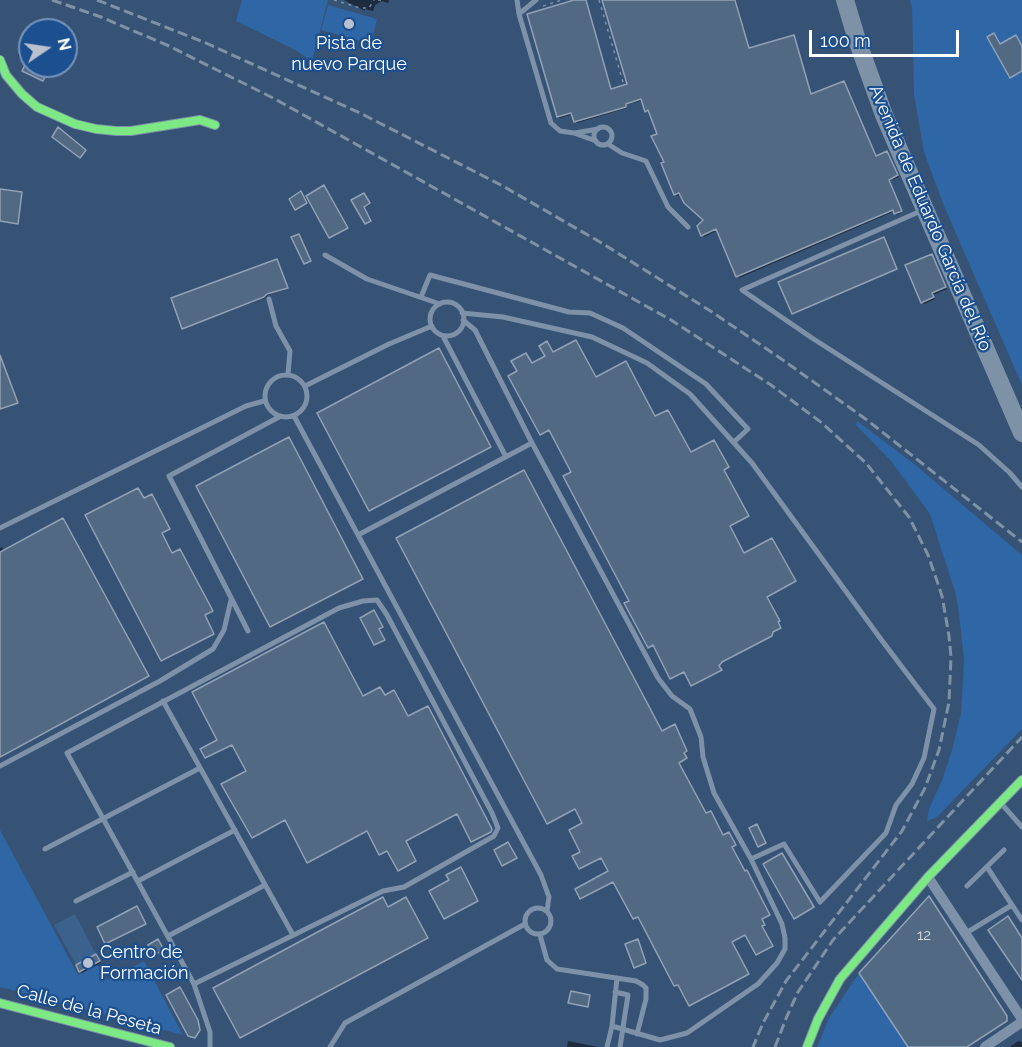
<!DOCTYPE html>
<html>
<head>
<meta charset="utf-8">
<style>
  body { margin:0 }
  #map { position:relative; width:1022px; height:1047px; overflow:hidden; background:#365274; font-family:Raleway,sans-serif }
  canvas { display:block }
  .north { position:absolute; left:18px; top:18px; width:60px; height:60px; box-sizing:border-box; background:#1b4f8f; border:2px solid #7695bc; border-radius:50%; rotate:77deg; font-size:16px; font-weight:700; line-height:24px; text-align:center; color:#fff }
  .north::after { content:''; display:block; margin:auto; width:21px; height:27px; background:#b9c2ce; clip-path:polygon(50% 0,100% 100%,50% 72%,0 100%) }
  .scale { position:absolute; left:809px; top:30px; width:150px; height:27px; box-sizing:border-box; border:3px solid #fff; border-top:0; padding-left:8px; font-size:18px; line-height:21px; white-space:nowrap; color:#fff; -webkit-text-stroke:4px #1b4f8f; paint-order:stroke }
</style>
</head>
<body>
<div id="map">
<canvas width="1022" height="1047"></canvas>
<div class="north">N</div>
<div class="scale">100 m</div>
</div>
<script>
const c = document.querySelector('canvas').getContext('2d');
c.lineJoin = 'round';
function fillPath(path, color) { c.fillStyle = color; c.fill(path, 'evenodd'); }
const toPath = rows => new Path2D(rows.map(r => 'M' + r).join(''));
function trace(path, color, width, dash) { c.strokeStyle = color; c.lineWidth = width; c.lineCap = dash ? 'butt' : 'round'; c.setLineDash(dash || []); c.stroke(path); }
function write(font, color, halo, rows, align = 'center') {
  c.font = font + ' Raleway,sans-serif'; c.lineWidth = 4.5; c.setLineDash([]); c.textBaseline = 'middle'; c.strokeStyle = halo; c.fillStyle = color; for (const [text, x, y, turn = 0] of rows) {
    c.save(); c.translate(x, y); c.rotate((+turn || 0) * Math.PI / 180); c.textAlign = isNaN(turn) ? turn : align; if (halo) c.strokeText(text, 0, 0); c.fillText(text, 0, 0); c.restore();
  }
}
const green = toPath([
  [242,0,328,0,312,61,295,50,236,21],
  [910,0,1022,0,1022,385,944,206,924,152,914,95,912,8],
  [328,5,377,19,371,44,321,30],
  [857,421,913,463,1022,555,1022,729,937,817,927,821,929,809,943,778,952,750,961,713,964,660,959,614,956,595,930,514,891,461,856,425],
  [0,830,78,975,98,965,107,980,144,961,183,1035,0,987],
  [859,973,908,1047,817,1047,829,1018]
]);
const water = toPath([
  [75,914,96,954,76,965,54,925]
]);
const shadow = toPath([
  [344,0,389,0,388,3,382,1,375,5,373,11,365,9,365,11],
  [579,0,586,0,612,90,628,85,604,0,736,0,750,49,793,37,812,95,844,83,846,85,876,157,887,153,889,155,899,177,889,181,902,212,897,215,895,211,739,278,718,230,704,237,702,235,705,220,681,194,677,196,675,194,659,135,651,111,646,111,643,100,626,105,627,108,577,123,573,114,560,118,558,116],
  [19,51,27,55,24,60,18,56],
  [883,239,897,269,793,314,780,283],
  [932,256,947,289,933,295,935,299,924,304,922,302],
  [276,260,288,289,268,295,265,298,184,328],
  [553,354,596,379,655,418,691,454,714,442,728,468,723,471,748,517,729,527,744,555,773,540,795,582,767,597,779,622,777,623,780,629,773,632,772,636,722,662,719,667,721,671,693,686,685,671,672,678,654,645,649,647,631,601,573,473,550,430,541,435,510,376],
  [319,413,490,447,371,510],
  [289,439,362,580,272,627,198,486],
  [151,496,169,530,161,534,172,554,180,551,212,612,204,616,214,634,163,661,87,516,144,500],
  [63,520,149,677,0,757,0,548,2,547,4,552],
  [384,697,408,718,428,708,492,830,491,832,473,841,459,814,405,842,416,862,400,870,389,850,381,854,368,831,309,862,286,820,253,837,248,772,234,745,207,757,202,749,363,698],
  [675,726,687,752,684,753,687,759,678,763,706,815,723,836,728,834,735,846,731,848,769,916,761,920,764,925,762,926,773,947,758,955,747,935,731,943,748,975,690,1005,679,984,676,985,639,917,634,918,615,881,582,899,577,889,610,872,602,857,581,868,584,824,576,809,549,823,662,733],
  [929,899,1007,1018,1007,1022,968,1047,909,1047],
  [407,900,428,939,241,1038,215,989],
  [137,908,145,925,107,944,99,928],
  [98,958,101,963,82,973,81,971,78,966],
  [568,1041,598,1047,567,1047],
  [1018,1041,1022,1042,1022,1047,1010,1047]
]);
const building = toPath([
  [574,0,586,0,611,89,627,84,602,0,735,0,749,48,794,35,811,94,844,81,876,156,887,151,898,175,889,180,902,211,894,214,893,210,736,277,716,229,701,236,697,226,703,220,684,203,679,193,674,195,661,163,664,162,651,136,657,134,648,110,645,112,641,99,626,104,626,107,574,122,571,113,557,117,527,14,574,0],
  [994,33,1000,44,1016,35,1022,46,1022,71,1010,78,987,37,994,33],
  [26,63,47,73,43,81,22,71,26,63],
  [58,127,86,150,80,158,52,137,58,127],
  [324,185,348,228,329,238,306,196,324,185],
  [0,189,22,192,18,224,0,221,0,189],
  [301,191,307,203,295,210,289,199,301,191],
  [364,193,370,203,364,207,371,221,365,224,351,200,364,193],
  [299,234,311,261,304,264,291,237,299,234],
  [884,237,897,269,792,314,778,282,884,237],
  [932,254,946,287,932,293,934,297,921,303,905,265,932,254],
  [277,259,288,288,267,294,264,297,182,329,171,298,277,259],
  [576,340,596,377,626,361,655,416,668,410,691,452,714,440,729,467,724,470,749,516,730,526,744,553,772,538,796,581,767,597,780,621,778,622,781,628,773,632,772,636,722,662,719,666,722,670,691,686,684,672,670,679,653,645,648,648,624,603,629,601,563,476,571,472,549,430,540,435,508,376,517,371,511,361,526,353,532,363,545,356,539,346,547,341,553,352,576,340],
  [439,348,491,447,369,511,317,413,439,348],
  [0,355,18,403,0,409,0,355],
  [289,437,363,579,270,627,196,486,289,437],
  [524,470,662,731,675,724,687,751,684,753,687,758,679,763,706,813,711,811,723,835,729,832,736,845,732,847,745,871,747,870,770,915,762,919,765,925,762,926,773,946,756,955,745,935,732,942,749,974,689,1006,678,985,674,986,638,917,633,919,613,882,580,899,575,889,608,871,601,858,579,869,572,856,580,852,569,830,582,823,575,809,547,824,396,538,524,470],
  [138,488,144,498,152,494,170,529,162,533,172,553,180,549,213,611,205,615,214,634,161,661,85,515,138,488],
  [63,518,149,676,0,757,0,552,63,518],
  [374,610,383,627,379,629,385,640,374,645,360,618,374,610],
  [324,622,363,696,380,687,385,695,394,690,408,716,428,706,492,829,491,832,471,842,457,814,406,841,416,861,398,871,387,851,379,855,367,831,307,863,285,820,252,838,221,784,246,771,232,745,205,758,200,749,217,740,192,692,324,622],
  [757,824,766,843,758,847,749,828,757,824],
  [508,842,517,858,502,866,494,850,508,842],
  [782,853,814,907,794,919,763,864,782,853],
  [461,867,478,901,444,919,429,891,449,880,446,875,461,867],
  [929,896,1007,1016,1007,1021,967,1047,908,1047,859,973,929,896],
  [383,897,388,907,406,897,428,938,240,1038,213,988,383,897],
  [137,906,146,924,105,944,97,927,137,906],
  [1008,916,1022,938,1022,980,988,930,1008,916],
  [158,939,164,950,154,955,148,945,158,939],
  [638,939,646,963,634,968,625,944,638,939],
  [96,954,100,961,79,972,76,965,96,954],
  [180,987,198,1020,200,1030,195,1038,188,1036,166,995,180,987],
  [571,991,590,995,588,1007,568,1003,571,991]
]);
const path = toPath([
  [334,0,360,8,369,8,374,0],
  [378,0,383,0],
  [599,0,623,82],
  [543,6,562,0]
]);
const lane = toPath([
  [517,0,519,14,551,123,560,131,574,133,596,141],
  [519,14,536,0],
  '594 136a9 9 0 1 1 18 0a9 9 0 1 1-18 0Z',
  [575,133,598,129],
  [608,144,622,153,646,161,668,207,688,227],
  [923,210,742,290,812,338,979,445,1010,473,1022,487],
  [325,255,367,279,440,304],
  [421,297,430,275,569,312,590,313,623,328,706,384,748,429,734,442],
  [269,299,276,326,290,351,288,374],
  '430 319a17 17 0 1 1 34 0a17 17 0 1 1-34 0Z',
  [462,313,503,317,592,337,647,363,690,394,752,463,883,642,934,709,924,758,912,784,896,805,886,833,820,902,784,844,751,859],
  [463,320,475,330,532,443,658,678,672,696,690,709,701,737,703,757,714,793,751,859,782,924,785,938,785,949,777,963,758,984,687,1033,660,1040,612,1026],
  [443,336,506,457],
  '265 396a21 21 0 1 1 42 0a21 21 0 1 1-42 0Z',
  [305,386,389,344,432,326],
  [294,416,541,875,549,897,547,911],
  [0,528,246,406,264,401],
  [358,535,532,443],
  [248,631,169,476,279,417],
  [163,701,293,935],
  [0,766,160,681,213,649,224,630,231,600],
  [1000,802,1022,827],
  [45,849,200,768],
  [987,867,1022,920],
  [138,881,235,830],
  [967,886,1004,850],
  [76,901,133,872],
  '525 921a13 13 0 1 1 26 0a13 13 0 1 1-26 0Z',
  [966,933,1012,905],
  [540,935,547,960,557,969,636,981,643,985,646,988,646,999,637,1034],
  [168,936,265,885],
  [194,984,383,891,404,887,494,836,498,828,492,813,387,615,377,600,363,601,339,608,67,753,194,984,210,1032,210,1047],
  [615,992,628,995,620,1047],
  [330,1047,345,1023,525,924],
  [607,1047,612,1026,617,978]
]);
const street = toPath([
  [0,60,6,75,22,94,37,107,75,124,96,129,116,131,131,131,200,120,215,125],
  [928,877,1022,1019],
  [0,1003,170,1047],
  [807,1047,818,1019,840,979,928,877,1022,780],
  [985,1047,1022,1022]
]);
const highway = toPath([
  [845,0,857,40,884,115,1022,433]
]);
const rail = toPath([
  [52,0,101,17,169,46,275,99,671,320,771,385,822,423,866,463,909,517,928,555,935,575,942,596,949,636,951,657,949,702,939,750,925,788,902,831,786,981,763,1023,753,1047],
  [97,0,206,43,360,113,501,185,600,242,712,312,780,358,867,420,1022,542],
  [775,1047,787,1016,798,992,833,940,1022,737]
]);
const cycleway = toPath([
  [0,60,6,75,22,94,37,107,75,124,96,129,116,131,131,131,200,120,215,125],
  [0,1003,170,1047],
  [807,1047,818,1019,840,979,928,877,1022,780]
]);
const markers = [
  [349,24,6,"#b9c2ce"],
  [88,963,6,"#b9c2ce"]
];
const numberNames = [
  ["12",924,935]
];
const poiNames = [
  ["Pista de",349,44],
  ["nuevo Parque",349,65],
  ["Centro de",100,953,"left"],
  ["Formación",100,974,"left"]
];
const streetNames = [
  ["Avenida de Eduardo García del Río",930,218,67],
  ["Calle de la Peseta",89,1010,15]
];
fillPath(green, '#2f66a5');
fillPath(water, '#3b618d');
fillPath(shadow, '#0007');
fillPath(building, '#526984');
trace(building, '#92a2b6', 1.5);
trace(path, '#7d92a8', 1.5, [3, 4.5]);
trace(lane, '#7d92a8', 5);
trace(street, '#7d92a8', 10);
trace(highway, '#7e92a7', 18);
trace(rail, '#7e92a7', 3, [10, 4.5]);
trace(cycleway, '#7ce984', 8);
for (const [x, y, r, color] of markers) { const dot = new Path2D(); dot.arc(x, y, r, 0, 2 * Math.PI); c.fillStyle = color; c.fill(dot); trace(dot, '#1b4f8f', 2); }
write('15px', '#d4dae0', null, numberNames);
write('18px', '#fff', '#1b4f8f', poiNames);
write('18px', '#fff', '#1b4f8f', streetNames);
</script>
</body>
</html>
